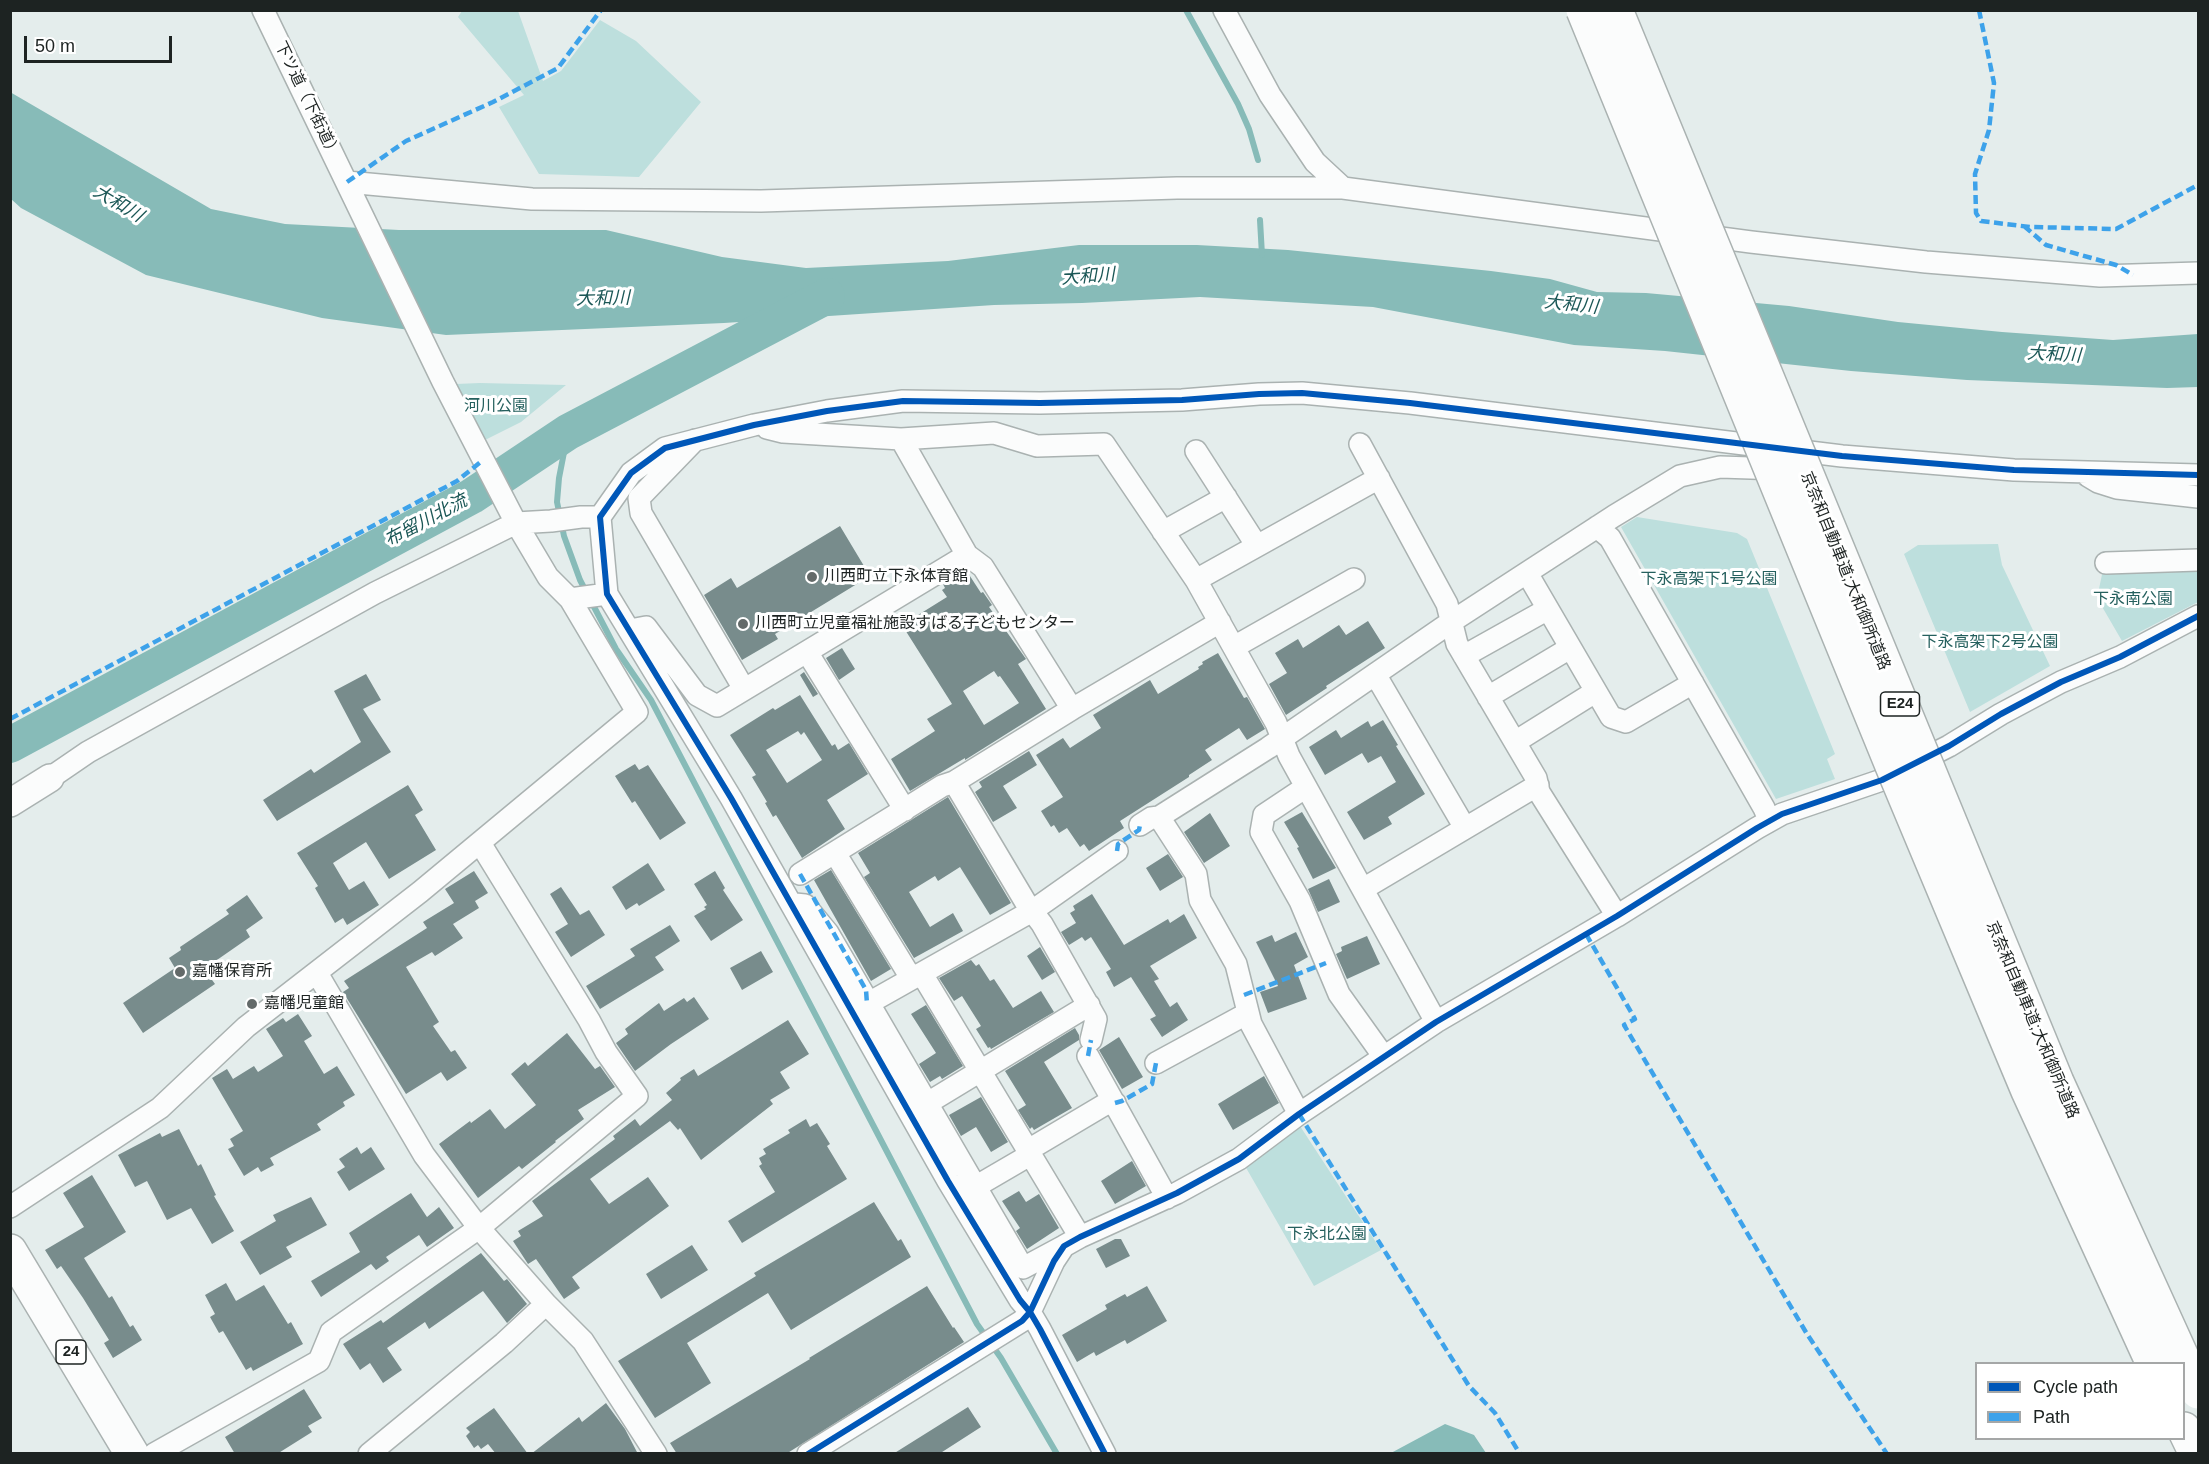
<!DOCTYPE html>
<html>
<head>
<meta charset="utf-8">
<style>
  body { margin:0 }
  #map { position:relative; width:2209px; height:1464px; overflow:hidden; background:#e4edec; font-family:Arial,sans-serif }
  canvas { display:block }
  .frame { position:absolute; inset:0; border:12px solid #1d2322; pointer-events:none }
  .legend { position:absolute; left:1975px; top:1362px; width:210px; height:78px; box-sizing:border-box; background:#fff; border:2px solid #a5a7a7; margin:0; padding:8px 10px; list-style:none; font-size:18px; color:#1d2322 }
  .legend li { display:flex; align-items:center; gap:12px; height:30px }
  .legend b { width:30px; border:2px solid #a5a7a7 }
  .scale { position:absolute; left:24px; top:36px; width:148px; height:27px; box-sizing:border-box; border:3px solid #1d2322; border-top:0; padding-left:8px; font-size:18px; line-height:21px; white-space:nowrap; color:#1d2322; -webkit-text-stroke:4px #fff; paint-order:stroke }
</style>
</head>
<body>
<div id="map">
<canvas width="2209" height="1464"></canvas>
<div class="frame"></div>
<ul class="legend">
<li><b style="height:8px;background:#0057b8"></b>Cycle path</li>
<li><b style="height:8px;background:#3da2ea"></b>Path</li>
</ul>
<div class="scale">50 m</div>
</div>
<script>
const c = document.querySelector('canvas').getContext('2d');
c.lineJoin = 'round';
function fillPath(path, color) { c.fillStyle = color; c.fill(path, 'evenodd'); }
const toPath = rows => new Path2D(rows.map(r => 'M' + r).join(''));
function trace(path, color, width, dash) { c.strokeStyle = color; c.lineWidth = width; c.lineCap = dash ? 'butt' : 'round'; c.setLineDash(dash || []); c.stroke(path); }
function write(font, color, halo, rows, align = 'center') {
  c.font = font + ' Arial,"Noto Sans JP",sans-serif'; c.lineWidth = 6; c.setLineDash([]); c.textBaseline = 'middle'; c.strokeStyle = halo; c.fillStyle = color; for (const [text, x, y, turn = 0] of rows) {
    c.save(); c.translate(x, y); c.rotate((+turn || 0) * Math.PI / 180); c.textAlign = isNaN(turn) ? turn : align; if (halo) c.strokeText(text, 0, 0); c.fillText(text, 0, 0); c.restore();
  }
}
const green = toPath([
  [462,11,518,11,543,81,561,71,600,20,636,41,701,102,639,177,539,174,499,107,524,95,458,17],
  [480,383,566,385,521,422,485,440,456,384],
  [1637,517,1737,533,1747,539,1835,754,1827,759,1835,779,1776,799,1621,527],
  [1998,544,2002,565,2050,666,1970,712,1904,554,1918,545],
  [2198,569,2198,602,2122,641,2097,598,2103,570],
  [1300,1126,1381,1250,1314,1286,1245,1166]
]);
const water = toPath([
  [10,92,211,209,285,224,399,230,606,230,722,257,806,268,948,261,1079,245,1197,245,1288,250,1491,271,1550,279,1597,292,1646,293,1789,306,1898,322,2002,332,2113,340,2198,334,2198,387,2167,388,1967,380,1851,371,1665,351,1574,345,1373,307,1200,297,1082,303,994,305,724,323,446,335,322,318,146,275,21,208,11,199],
  [1445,1424,1474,1435,1486,1453,1391,1453]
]);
const stream = toPath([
  [1186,10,1238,104,1249,129,1258,160],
  [1260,220,1262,255],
  [568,432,559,478,557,502,564,536,580,580,616,649,651,700,977,1324,1001,1358,1057,1454]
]);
const river = toPath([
  [10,745,472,496,568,432,827,296]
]);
const building = toPath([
  [840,526,870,576,775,634,778,639,742,660,704,595,731,578,737,588],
  [962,573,964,575,968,573,981,593,983,592,992,605,989,607,1026,659,1018,664,1046,709,965,760,965,758,910,791,891,759,935,731,927,719,952,704,902,625,947,597,942,590,945,588,943,584],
  [994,671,998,677,1000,676,1019,703,984,725,963,691],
  [1368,621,1385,648,1326,686,1327,688,1286,715,1269,684,1287,673,1275,653,1298,639,1303,648,1339,625,1346,635],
  [842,648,855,669,839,680,826,658],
  [1218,653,1244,698,1247,697,1265,729,1247,740,1239,728,1205,750,1212,760,1189,775,1189,777,1120,821,1124,828,1089,851,1084,844,1080,847,1067,828,1059,833,1054,825,1051,827,1041,811,1063,797,1036,755,1063,738,1070,748,1101,728,1093,715,1150,680,1158,694,1199,669,1198,667,1203,664,1202,662],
  [804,672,818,694,813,697,800,675],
  [366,674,381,700,363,709,391,752,277,821,263,800,311,769,314,773,361,742,334,691],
  [800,695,832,746,835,744,838,750,849,743,868,774,827,800,845,829,802,858,776,815,773,817,765,803,767,802,752,777,756,775,730,735,773,708,775,710],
  [798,731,801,735,804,732,822,760,787,783,766,750],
  [1383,720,1398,745,1396,746,1425,794,1388,817,1392,824,1364,840,1347,812,1396,782,1381,756,1368,763,1362,753,1325,775,1309,747,1336,730,1341,738,1368,721,1371,727],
  [1029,751,1037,765,1003,786,1017,808,993,822,975,792,982,787,979,782],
  [635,764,639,770,648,765,686,823,660,840,635,801,632,803,615,776],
  [408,785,423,810,415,815,436,850,389,879,366,842,333,863,349,890,364,881,379,905,347,925,343,918,335,923,315,888,318,886,297,853],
  [948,797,1011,903,990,915,960,867,938,881,935,876,909,892,930,927,953,913,963,931,914,958,864,877,870,873,858,853],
  [1302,812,1336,868,1313,879,1297,848,1299,847,1284,822],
  [1210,813,1230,846,1204,863,1184,832],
  [1168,854,1183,877,1160,891,1146,868],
  [648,863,665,890,639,906,637,903,626,910,612,887],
  [831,870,891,969,871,981,814,880],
  [474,871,488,893,475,901,479,908,453,924,463,938,435,956,432,952,406,967,439,1022,433,1026,451,1052,455,1050,467,1068,447,1081,441,1072,406,1094,343,992,349,988,344,981,427,928,423,922,454,903,445,889],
  [715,871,725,888,723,890,743,920,711,941,694,916,706,909,704,907,707,905,694,884],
  [1329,879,1340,902,1318,912,1308,889],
  [561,887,580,915,589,910,605,935,571,957,555,932,568,924,550,894],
  [1092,894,1124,945,1168,919,1170,923,1184,914,1197,938,1150,966,1159,979,1154,981,1170,1007,1177,1002,1188,1020,1162,1037,1150,1019,1156,1016,1131,977,1114,987,1106,972,1111,969,1091,937,1085,941,1082,937,1069,945,1061,932,1076,923,1070,913,1075,910,1073,906],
  [247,895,263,918,246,930,250,937,204,969,215,984,143,1033,123,1003,175,968,169,958,181,950,180,947,229,914,226,910],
  [670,925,680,941,655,957,664,970,600,1009,586,986,635,956,630,949],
  [1296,932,1308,957,1294,965,1307,999,1268,1013,1260,992,1278,986,1256,942,1272,935,1275,942],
  [1367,936,1380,964,1347,979,1336,954,1342,951,1341,947],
  [1040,947,1055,972,1042,980,1027,956],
  [761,951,773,972,742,990,730,968],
  [971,960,976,966,979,964,990,981,994,979,1013,1008,1041,991,1054,1012,991,1049,990,1047,988,1048,976,1029,981,1026,962,996,954,1001,939,978],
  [694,997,709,1019,671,1044,635,1071,616,1043,628,1034,625,1029,659,1003,664,1011,684,998,687,1002],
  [926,1005,963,1066,942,1079,940,1076,930,1082,919,1064,936,1053,911,1014],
  [298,1014,312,1036,304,1041,324,1074,337,1066,355,1095,343,1102,345,1106,317,1124,321,1130,270,1158,274,1165,261,1172,258,1167,244,1176,228,1149,234,1146,230,1139,243,1131,212,1078,227,1069,233,1079,254,1066,258,1072,283,1056,266,1029,283,1018,286,1022],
  [788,1020,809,1054,780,1072,790,1088,770,1100,773,1104,701,1160,680,1128,678,1130,670,1121,590,1179,609,1204,648,1177,669,1206,572,1277,580,1288,564,1299,536,1259,528,1264,513,1241,521,1236,518,1231,543,1216,532,1201,615,1139,613,1136,635,1119,640,1126,672,1100,666,1093,681,1080,680,1078,694,1069,698,1076],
  [1075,1028,1079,1035,1079,1040,1044,1062,1072,1108,1034,1130,1032,1127,1030,1129,1018,1110,1026,1105,1005,1071],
  [567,1033,595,1069,600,1066,615,1087,578,1110,584,1119,555,1141,556,1142,522,1169,519,1166,478,1198,439,1144,470,1121,471,1123,490,1109,505,1129,536,1105,511,1074,525,1062,528,1066],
  [1119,1037,1143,1077,1122,1089,1099,1050],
  [1264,1076,1279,1103,1233,1130,1218,1104],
  [981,1097,1008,1142,991,1152,976,1127,961,1136,949,1115],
  [806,1119,810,1127,817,1123,830,1144,827,1146,847,1179,742,1243,728,1221,775,1192,759,1166,762,1164,759,1158,766,1154,763,1149,790,1133,788,1130],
  [179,1129,198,1166,201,1164,216,1195,214,1196,234,1231,212,1244,191,1208,167,1220,147,1181,135,1187,118,1155,160,1133,162,1137],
  [357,1147,361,1154,371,1147,385,1169,349,1191,337,1172,345,1167,339,1159],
  [1132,1161,1146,1186,1115,1204,1101,1181],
  [92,1175,126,1232,84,1258,109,1298,112,1296,130,1327,133,1325,142,1340,113,1358,104,1343,109,1340,83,1298,61,1266,57,1269,45,1250,84,1227,63,1193],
  [1019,1191,1026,1202,1039,1194,1059,1228,1027,1249,1016,1231,1020,1228,1002,1201],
  [411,1193,427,1217,439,1207,454,1228,427,1247,419,1235,386,1257,389,1261,376,1270,371,1264,321,1297,311,1281,360,1252,349,1233],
  [311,1197,327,1225,286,1247,292,1257,260,1275,240,1242,276,1221,273,1215],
  [874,1202,898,1241,901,1239,911,1257,791,1330,768,1293,687,1343,711,1383,655,1418,618,1361,756,1276,754,1273],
  [1115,1239,1121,1239,1130,1256,1106,1268,1096,1249],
  [692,1245,708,1270,661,1299,646,1274],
  [481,1253,504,1281,507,1279,527,1304,507,1323,483,1291,429,1329,425,1322,387,1348,402,1370,383,1383,370,1363,360,1370,343,1344,381,1320,383,1323],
  [226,1283,236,1301,264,1285,288,1324,291,1322,303,1344,253,1371,251,1367,246,1370,223,1331,219,1333,210,1317,215,1314,205,1295],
  [927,1286,953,1328,954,1327,964,1342,786,1454,677,1454,670,1443,810,1359,809,1358],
  [1147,1286,1167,1321,1127,1344,1125,1340,1096,1356,1094,1352,1077,1362,1062,1335,1107,1309,1105,1305,1125,1294,1127,1297],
  [304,1389,322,1418,308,1426,312,1432,277,1454,235,1454,225,1437],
  [606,1403,625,1429,638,1454,531,1454,579,1417,582,1422],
  [968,1407,981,1427,939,1454,893,1454],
  [494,1408,528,1454,496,1454,488,1444,481,1449,478,1445,474,1448,466,1436,470,1432,466,1428]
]);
const minor = toPath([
  [1224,10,1270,95,1315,162,1343,188],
  [347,182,532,199,761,201,1177,188,1343,188,1751,242,1926,262,2100,276,2198,273],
  [767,428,783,432,901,439,994,433,1037,446,1104,444,1196,580,1276,723,1289,756,1436,1022],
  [901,439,967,555,983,567,1072,709],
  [695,440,639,498,641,513,744,689],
  [1360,444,1447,604,1457,644,1536,778,1539,792,1617,916],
  [1196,451,1257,546],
  [2088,476,2098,482,2117,488,2198,497],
  [1597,527,1610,538,1764,808,1769,820],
  [1163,532,1226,497],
  [2106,563,2198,560],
  [1527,573,1611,717,1626,722,1693,683],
  [1196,580,1379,478],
  [570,599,607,594],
  [630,630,646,627,697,695,717,706,967,555],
  [1234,647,1354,579],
  [807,652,905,810],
  [1464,656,1548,609],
  [1375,674,1465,828],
  [1488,697,1570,648],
  [1515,742,1595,692],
  [50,778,88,752,375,593,516,523,551,521,581,517,600,517],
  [954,782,1026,903,1042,924,1096,1019,1091,1040],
  [1306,787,1264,815,1261,832,1300,901,1339,994,1384,1057],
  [1159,817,1196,874,1200,900,1236,964,1251,1024,1299,1114],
  [1140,825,1151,818,1159,817,1268,748,1451,622,1614,516,1680,476,1720,467,1781,469],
  [835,853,908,973,925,979,1080,1237],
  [800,874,910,806,942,786,954,782,1072,709,1220,622],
  [1363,889,1538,785],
  [795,904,805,905,828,933,1023,1268,1064,1246],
  [317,973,424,1155,479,1228,546,1304,583,1341,656,1454],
  [867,1004,1032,911,1117,851],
  [1088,1056,1167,1198],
  [1156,1063,1248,1013],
  [926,1104,1089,1005],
  [975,1187,1023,1159,1035,1146,1104,1105,1115,1103],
  [10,1207,160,1108,246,1027,420,892,637,712,570,599,548,577,516,523,443,382,263,10],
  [154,1454,319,1361,331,1332,479,1228,637,1096,606,1052,589,1020,480,843],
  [369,1454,504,1343,546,1304],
  [808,1454,1022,1321,1030,1312,1054,1261,1064,1246,1080,1237,1177,1193,1239,1159,1299,1114,1436,1022,1617,916,1757,828,1782,814,1882,780,1949,746,2001,714,2061,682,2120,657,2198,616],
  [1105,1454,1040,1329,1030,1312,1020,1300,948,1181,731,798,607,594,600,517,631,473,665,448,754,425,827,411,903,401,1040,403,1182,400,1259,394,1302,393,1410,403,1842,456,2014,470,2198,475]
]);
const tertiary = toPath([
  [10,803,50,778]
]);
const trunk = toPath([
  [10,1251,132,1454]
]);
const motorway = toPath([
  [2184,1429,2196,1454]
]);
const motorwayBridge = toPath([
  [1583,10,1897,778,2028,1091,2153,1364],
  [1616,10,2057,1082,2198,1392]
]);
const quiet = toPath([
  [1979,10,1994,83,1989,130,1975,174,1976,213,1981,221,2030,227,2116,229,2198,185],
  [347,182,406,141,493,102,558,68,601,10],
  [2024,226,2046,245,2116,265,2133,275],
  [10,719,457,481,483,460],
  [1117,851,1118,844,1139,830,1140,825],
  [800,874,866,990,867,1004],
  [1586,934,1635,1019,1624,1025,1807,1334,1887,1454],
  [1244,995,1326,963],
  [1088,1056,1091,1040],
  [1115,1103,1122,1101,1152,1084,1156,1063],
  [1299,1114,1469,1386,1495,1413,1520,1454]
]);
const cycleway = toPath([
  [808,1454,1022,1321,1030,1312,1054,1261,1064,1246,1080,1237,1177,1193,1239,1159,1299,1114,1436,1022,1617,916,1757,828,1782,814,1882,780,1949,746,2001,714,2061,682,2120,657,2198,616],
  [1105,1454,1040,1329,1030,1312,1020,1300,948,1181,731,798,607,594,600,517,631,473,665,448,754,425,827,411,903,401,1040,403,1182,400,1259,394,1302,393,1410,403,1842,456,2014,470,2198,475]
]);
const markers = [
  [812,577,6,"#636a69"],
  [743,624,6,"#636a69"],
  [180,972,6,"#636a69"],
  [252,1004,6,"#636a69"]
];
const shields = [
  [1900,704,39],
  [71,1352,30]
];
const shieldNames = [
  ["E24",1900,704],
  ["24",71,1352]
];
const streetNames = [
  ["下ツ道（下街道）",307,100,64],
  ["京奈和自動車道;大和御所道路",1845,571,68],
  ["京奈和自動車道;大和御所道路",2032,1020,67]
];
const parkNames = [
  ["河川公園",496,407],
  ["下永高架下1号公園",1709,580],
  ["下永南公園",2133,600],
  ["下永高架下2号公園",1990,643],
  ["下永北公園",1327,1235]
];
const poiNames = [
  ["川西町立下永体育館",824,577],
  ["川西町立児童福祉施設すばる子どもセンター",755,624],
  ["嘉幡保育所",192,972],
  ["嘉幡児童館",264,1004]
];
const waterNames = [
  ["大和川",118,204,31],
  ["大和川",1088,277,-4],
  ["大和川",603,299,-1],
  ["大和川",1571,305,6],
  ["大和川",2054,355,3],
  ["布留川北流",426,521,-28]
];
fillPath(green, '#bddfdd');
fillPath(water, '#87bbb8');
trace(stream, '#87bbb8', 6);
trace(river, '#87bbb8', 36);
fillPath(building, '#788c8c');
trace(minor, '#aab2b1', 24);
trace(tertiary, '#aab2b1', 30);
trace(trunk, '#aab2b1', 36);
trace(motorway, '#aab2b1', 36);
trace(minor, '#fbfcfc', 21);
trace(tertiary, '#fbfcfc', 27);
trace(trunk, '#fbfcfc', 33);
trace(motorway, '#fbfcfc', 33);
trace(motorwayBridge, '#aab2b1', 36, []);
trace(motorwayBridge, '#fbfcfc', 33);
trace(quiet, '#3da2ea', 4.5, [9, 4.5]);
trace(cycleway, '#0057b8', 6);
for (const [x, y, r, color] of markers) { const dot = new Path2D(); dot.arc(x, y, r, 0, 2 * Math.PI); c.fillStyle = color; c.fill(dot); trace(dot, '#fff', 2); }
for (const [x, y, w] of shields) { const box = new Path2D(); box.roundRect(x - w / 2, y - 12, w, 24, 4.5); c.fillStyle = '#fff'; c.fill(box); trace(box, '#1d2322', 1.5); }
write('bold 15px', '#1d2322', null, shieldNames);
write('16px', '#1d2322', '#fff', streetNames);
write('16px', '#25605e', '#fff', parkNames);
write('16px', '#1d2322', '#fff', poiNames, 'left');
write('italic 18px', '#1b5756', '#fff', waterNames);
</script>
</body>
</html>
